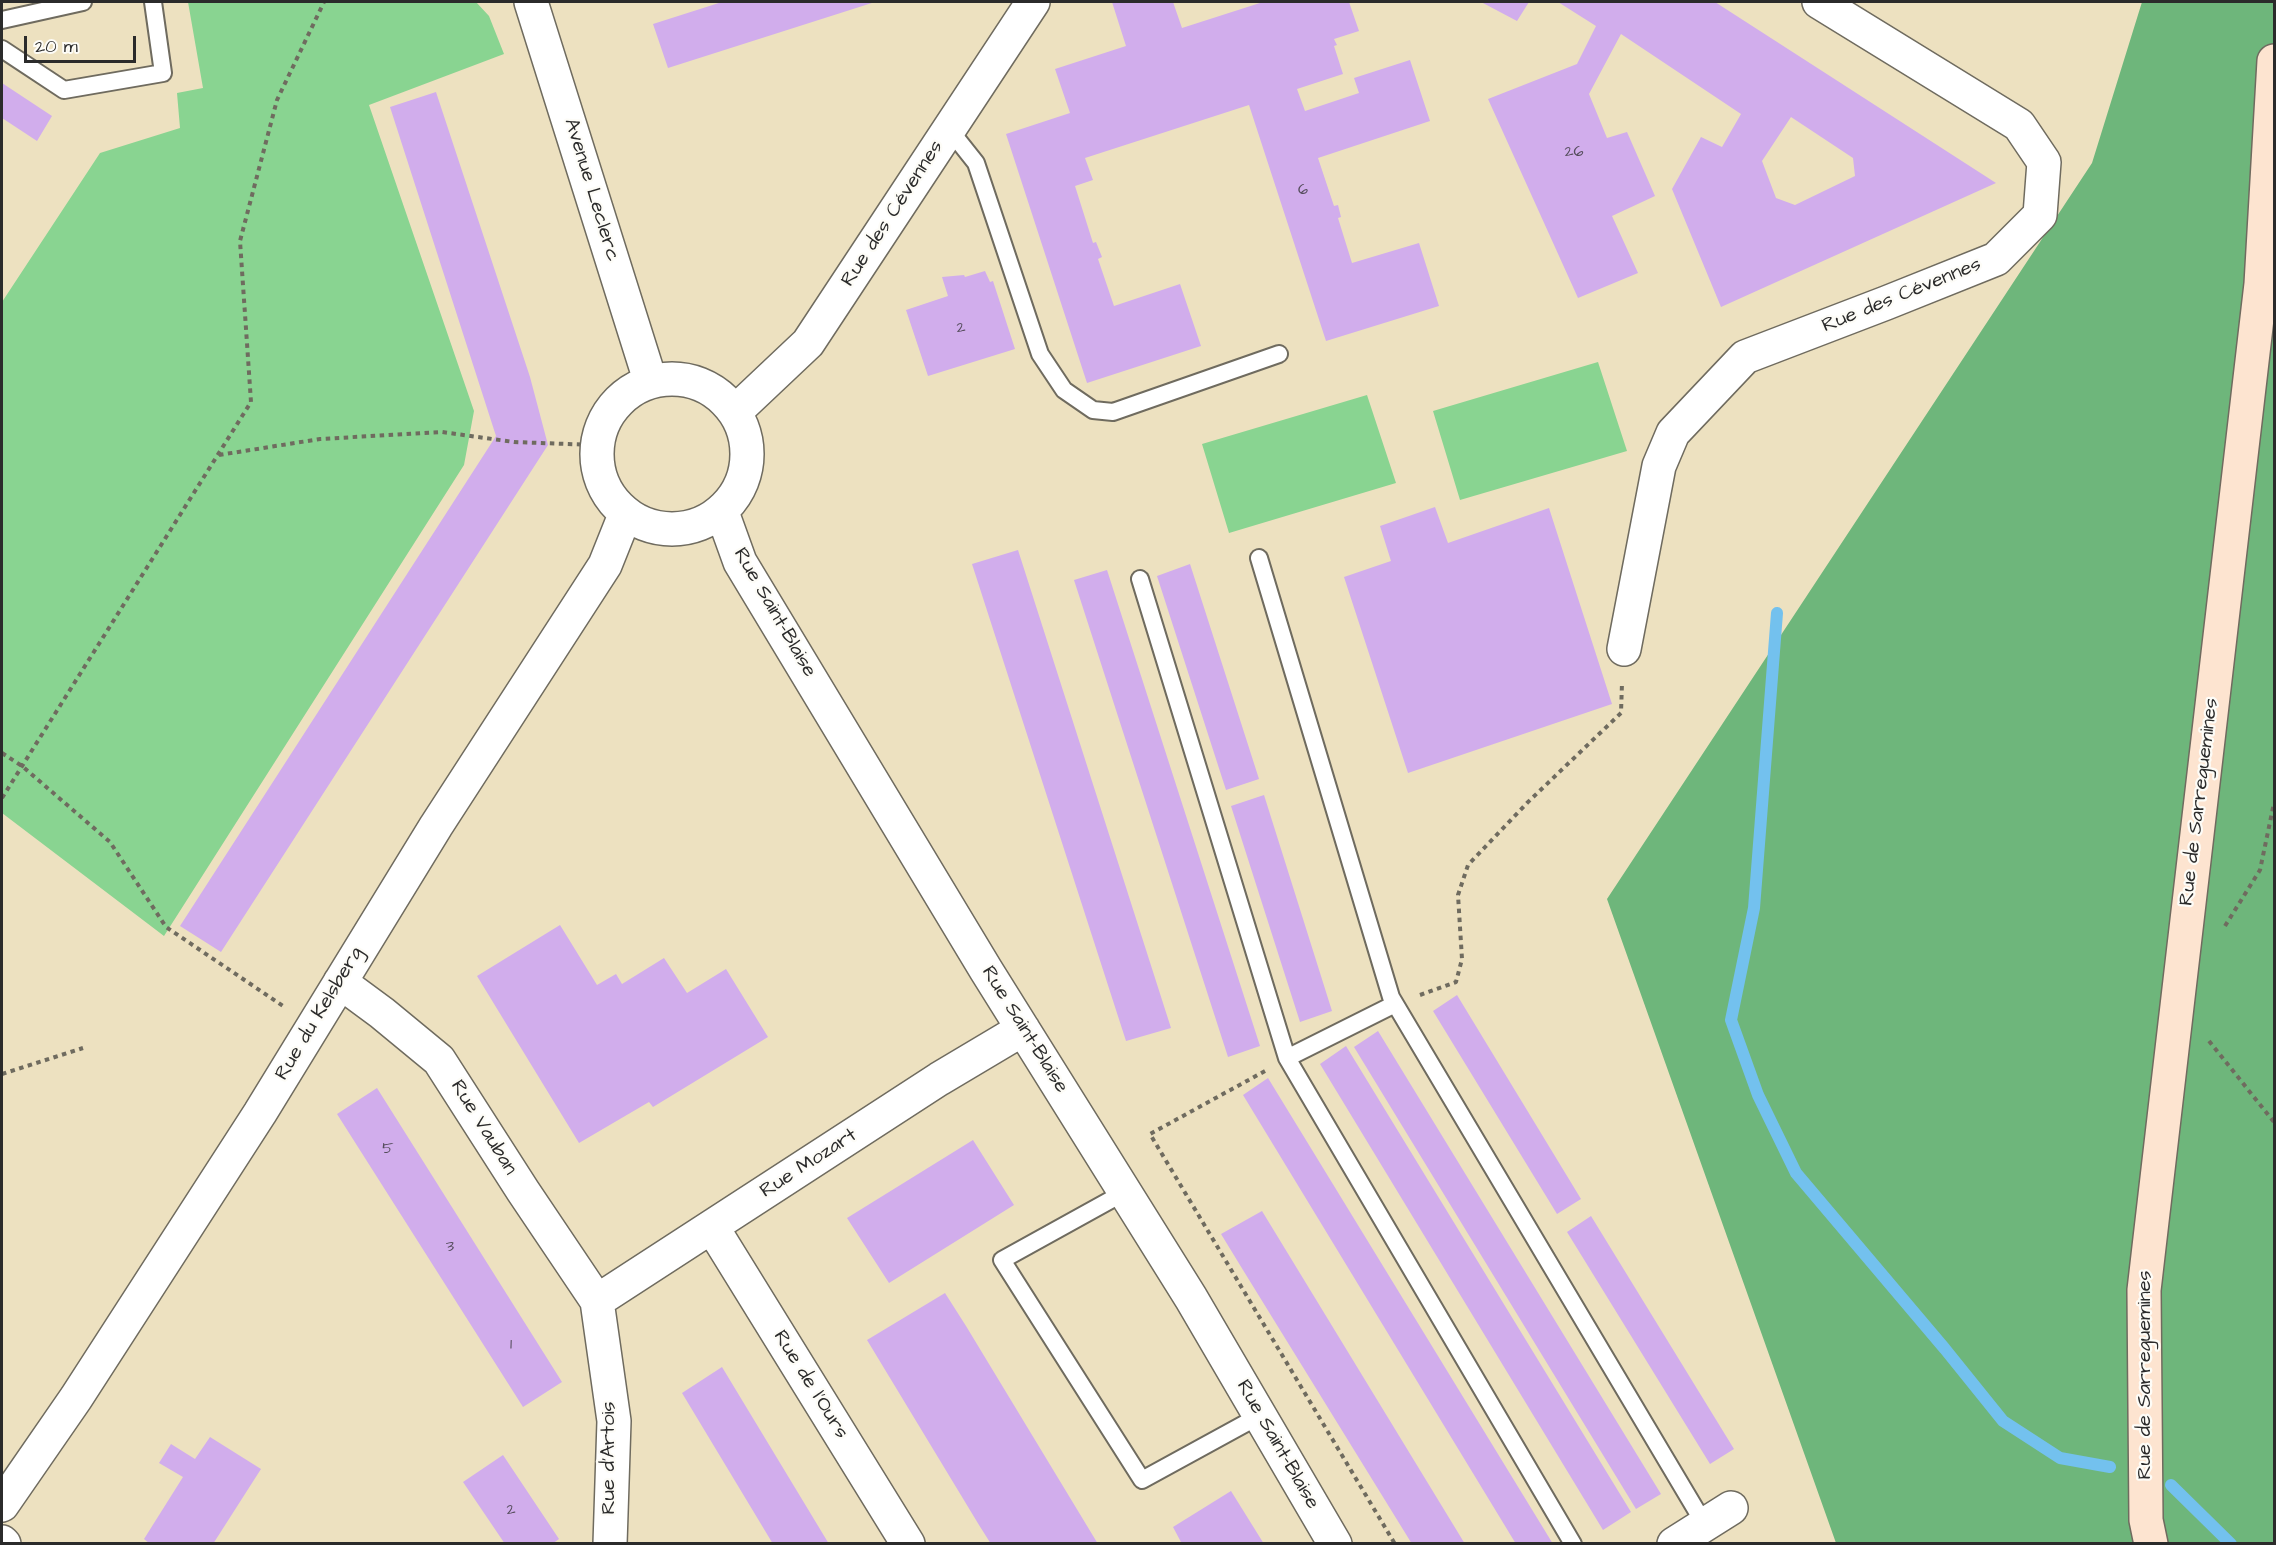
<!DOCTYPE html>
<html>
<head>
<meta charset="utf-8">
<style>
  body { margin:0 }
  #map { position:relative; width:2276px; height:1545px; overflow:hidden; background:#ede1c0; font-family:"Architects Daughter",sans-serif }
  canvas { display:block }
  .frame { position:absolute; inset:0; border:3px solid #2b2b2b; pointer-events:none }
  .scale { position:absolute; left:24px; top:36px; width:112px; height:27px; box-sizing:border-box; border:3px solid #2b2b2b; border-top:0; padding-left:8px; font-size:18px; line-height:21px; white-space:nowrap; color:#2b2b2b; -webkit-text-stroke:4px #fdfcf7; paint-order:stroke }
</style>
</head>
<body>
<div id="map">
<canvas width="2276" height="1545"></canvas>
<div class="frame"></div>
<div class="scale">20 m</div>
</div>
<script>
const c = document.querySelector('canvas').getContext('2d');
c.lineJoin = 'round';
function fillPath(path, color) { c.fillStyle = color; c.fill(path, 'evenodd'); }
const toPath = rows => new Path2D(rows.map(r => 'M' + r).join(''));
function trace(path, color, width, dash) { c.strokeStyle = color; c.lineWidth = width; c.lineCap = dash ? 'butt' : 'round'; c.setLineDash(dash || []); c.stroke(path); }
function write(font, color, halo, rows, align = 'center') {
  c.font = font + ' "Architects Daughter",sans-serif'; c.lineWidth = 4.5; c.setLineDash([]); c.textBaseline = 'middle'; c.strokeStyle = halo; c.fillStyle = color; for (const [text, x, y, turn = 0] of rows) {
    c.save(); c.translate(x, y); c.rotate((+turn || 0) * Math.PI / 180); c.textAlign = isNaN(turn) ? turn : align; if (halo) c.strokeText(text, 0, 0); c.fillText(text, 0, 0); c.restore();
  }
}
const green = toPath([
  [188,2,476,2,489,16,504,54,369,105,474,411,464,465,164,936,2,813,2,302,100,153,180,128,177,93,203,88],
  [1598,362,1627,451,1460,500,1433,411],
  [1367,395,1396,483,1229,533,1202,444]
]);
const forest = toPath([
  [2142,2,2274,2,2274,1543,1836,1543,1607,899,2092,163]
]);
const stream = toPath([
  [1777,613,1754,908,1731,1020,1758,1095,1796,1173,1945,1349,2003,1421,2060,1458,2110,1467],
  [2171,1485,2231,1544]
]);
const building = toPath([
  [722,2,875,2,668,68,653,24],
  [1112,2,1173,2,1182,28,1263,2,1349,2,1359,31,1334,39,1337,45,1334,46,1343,74,1297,89,1305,111,1359,93,1354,78,1410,60,1430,121,1318,158,1334,206,1338,205,1341,217,1338,218,1352,263,1419,243,1439,306,1326,341,1249,105,1085,158,1093,180,1075,186,1093,243,1096,242,1102,257,1098,259,1114,306,1180,284,1201,346,1087,383,1006,134,1070,113,1055,69,1126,46],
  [1481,2,1529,2,1517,21],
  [1558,2,1715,2,1996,183,1721,307,1672,189,1701,137,1722,147,1741,114,1621,34,1589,94,1607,138,1627,132,1655,196,1612,216,1638,273,1578,298,1488,99,1577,64,1596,26],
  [1791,117,1853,158,1855,176,1795,205,1776,198,1762,161],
  [2,83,52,116,37,141,2,118],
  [436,92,530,377,548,445,221,952,180,926,496,436,390,107],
  [985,271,990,282,993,281,1015,349,928,376,906,310,948,296,942,277,964,275,965,277],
  [1435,507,1448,543,1549,508,1612,704,1408,773,1344,577,1391,561,1380,526],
  [1018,550,1171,1028,1126,1041,972,564],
  [1190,564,1259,779,1226,790,1157,576],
  [1107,570,1260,1046,1228,1057,1074,580],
  [1264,795,1332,1011,1300,1022,1231,806],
  [560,925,597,985,616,974,622,984,664,958,687,993,726,969,768,1037,653,1107,649,1102,579,1143,477,976],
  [1457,995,1581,1199,1557,1214,1433,1011],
  [1378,1031,1661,1494,1636,1509,1354,1047],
  [1346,1046,1631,1512,1603,1530,1320,1064],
  [1268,1078,1553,1544,1516,1544,1243,1095],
  [377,1088,562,1382,523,1407,337,1114],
  [973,1140,1014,1205,889,1283,847,1218],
  [1262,1211,1465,1544,1412,1544,1243,1270,1221,1234],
  [1591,1216,1734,1449,1710,1464,1567,1232],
  [945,1293,966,1326,1098,1544,991,1544,979,1525,867,1340],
  [722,1367,829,1544,773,1544,682,1393],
  [210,1437,261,1469,213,1544,150,1544,144,1539,183,1477,159,1463,171,1444,195,1459],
  [503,1455,559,1539,552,1544,505,1544,463,1482],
  [1231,1491,1264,1544,1182,1544,1173,1527]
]);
const path = toPath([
  [219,455,320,439,442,432,514,442,595,445],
  [2,753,22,766,110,842,166,927,283,1006],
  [2,798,251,402,240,241,277,100,324,2],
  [2225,926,2260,870,2274,803],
  [1420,995,1456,982,1462,959,1458,895,1468,865,1527,803,1621,713,1622,683],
  [2209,1041,2274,1122],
  [1265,1071,1150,1134,1395,1544],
  [2,1074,83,1048]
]);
const lane = toPath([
  [2,20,83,2],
  [2,49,64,90,163,73,153,2],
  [949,129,976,163,1040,354,1064,390,1093,410,1113,412,1279,354],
  [1259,558,1391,997,1705,1525],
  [1140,579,1287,1058,1573,1544],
  [1287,1058,1395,1004],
  [1125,1192,1002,1260,1142,1480,1259,1416]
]);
const street = toPath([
  [531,2,650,380],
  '597 454a75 75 0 1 1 150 0a75 75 0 1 1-150 0Z',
  [736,411,808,343,1033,2],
  [722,512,740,562,986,970,1191,1298,1335,1544],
  [1624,649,1659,466,1673,433,1745,357,1886,303,1996,259,2040,215,2044,162,2019,125,1819,2],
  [340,982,382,1013,439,1060,523,1191,597,1301,614,1421,610,1544],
  [712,1227,908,1544],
  [597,1301,939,1079,1023,1029],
  [2,1505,76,1398,260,1113,436,826,605,565,625,515],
  [2,1542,4,1544],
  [1674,1544,1731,1508]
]);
const secondary = toPath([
  [2151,1544,2146,1520,2144,1290,2261,284,2274,61]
]);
const numberNames = [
  ["26",1574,153],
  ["6",1303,191],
  ["2",961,329],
  ["5",388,1150],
  ["3",450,1248],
  ["1",511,1346],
  ["2",511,1511]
];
const streetNames = [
  ["Avenue Leclerc",591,190,73],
  ["Rue des Cévennes",893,214,-57],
  ["Rue des Cévennes",1902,296,-22],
  ["Rue Saint-Blaise",774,613,60],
  ["Rue de Sarreguemines",2200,802,-83],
  ["Rue du Kelsberg",320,1014,-59],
  ["Rue Saint-Blaise",1024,1030,58],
  ["Rue Vauban",483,1128,58],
  ["Rue Mozart",809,1164,-33],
  ["Rue de Sarreguemines",2146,1375,-90],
  ["Rue de l'Ours",810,1385,58],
  ["Rue Saint-Blaise",1277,1445,60],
  ["Rue d'Artois",610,1458,-90]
];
fillPath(green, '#89d491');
fillPath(forest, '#6eb67b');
trace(stream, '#73c1ee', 12);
fillPath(building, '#d1adec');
trace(lane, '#6f6b5f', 20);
trace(street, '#6f6b5f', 36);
trace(secondary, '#6f6b5f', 36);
trace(path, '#6f6b5f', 4, [4.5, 4.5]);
trace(lane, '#fff', 16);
trace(street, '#fff', 33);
trace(secondary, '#fde4d0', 33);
write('16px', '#544c5b', null, numberNames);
write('20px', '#2b2b2b', '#fdfcf7', streetNames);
</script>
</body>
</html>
